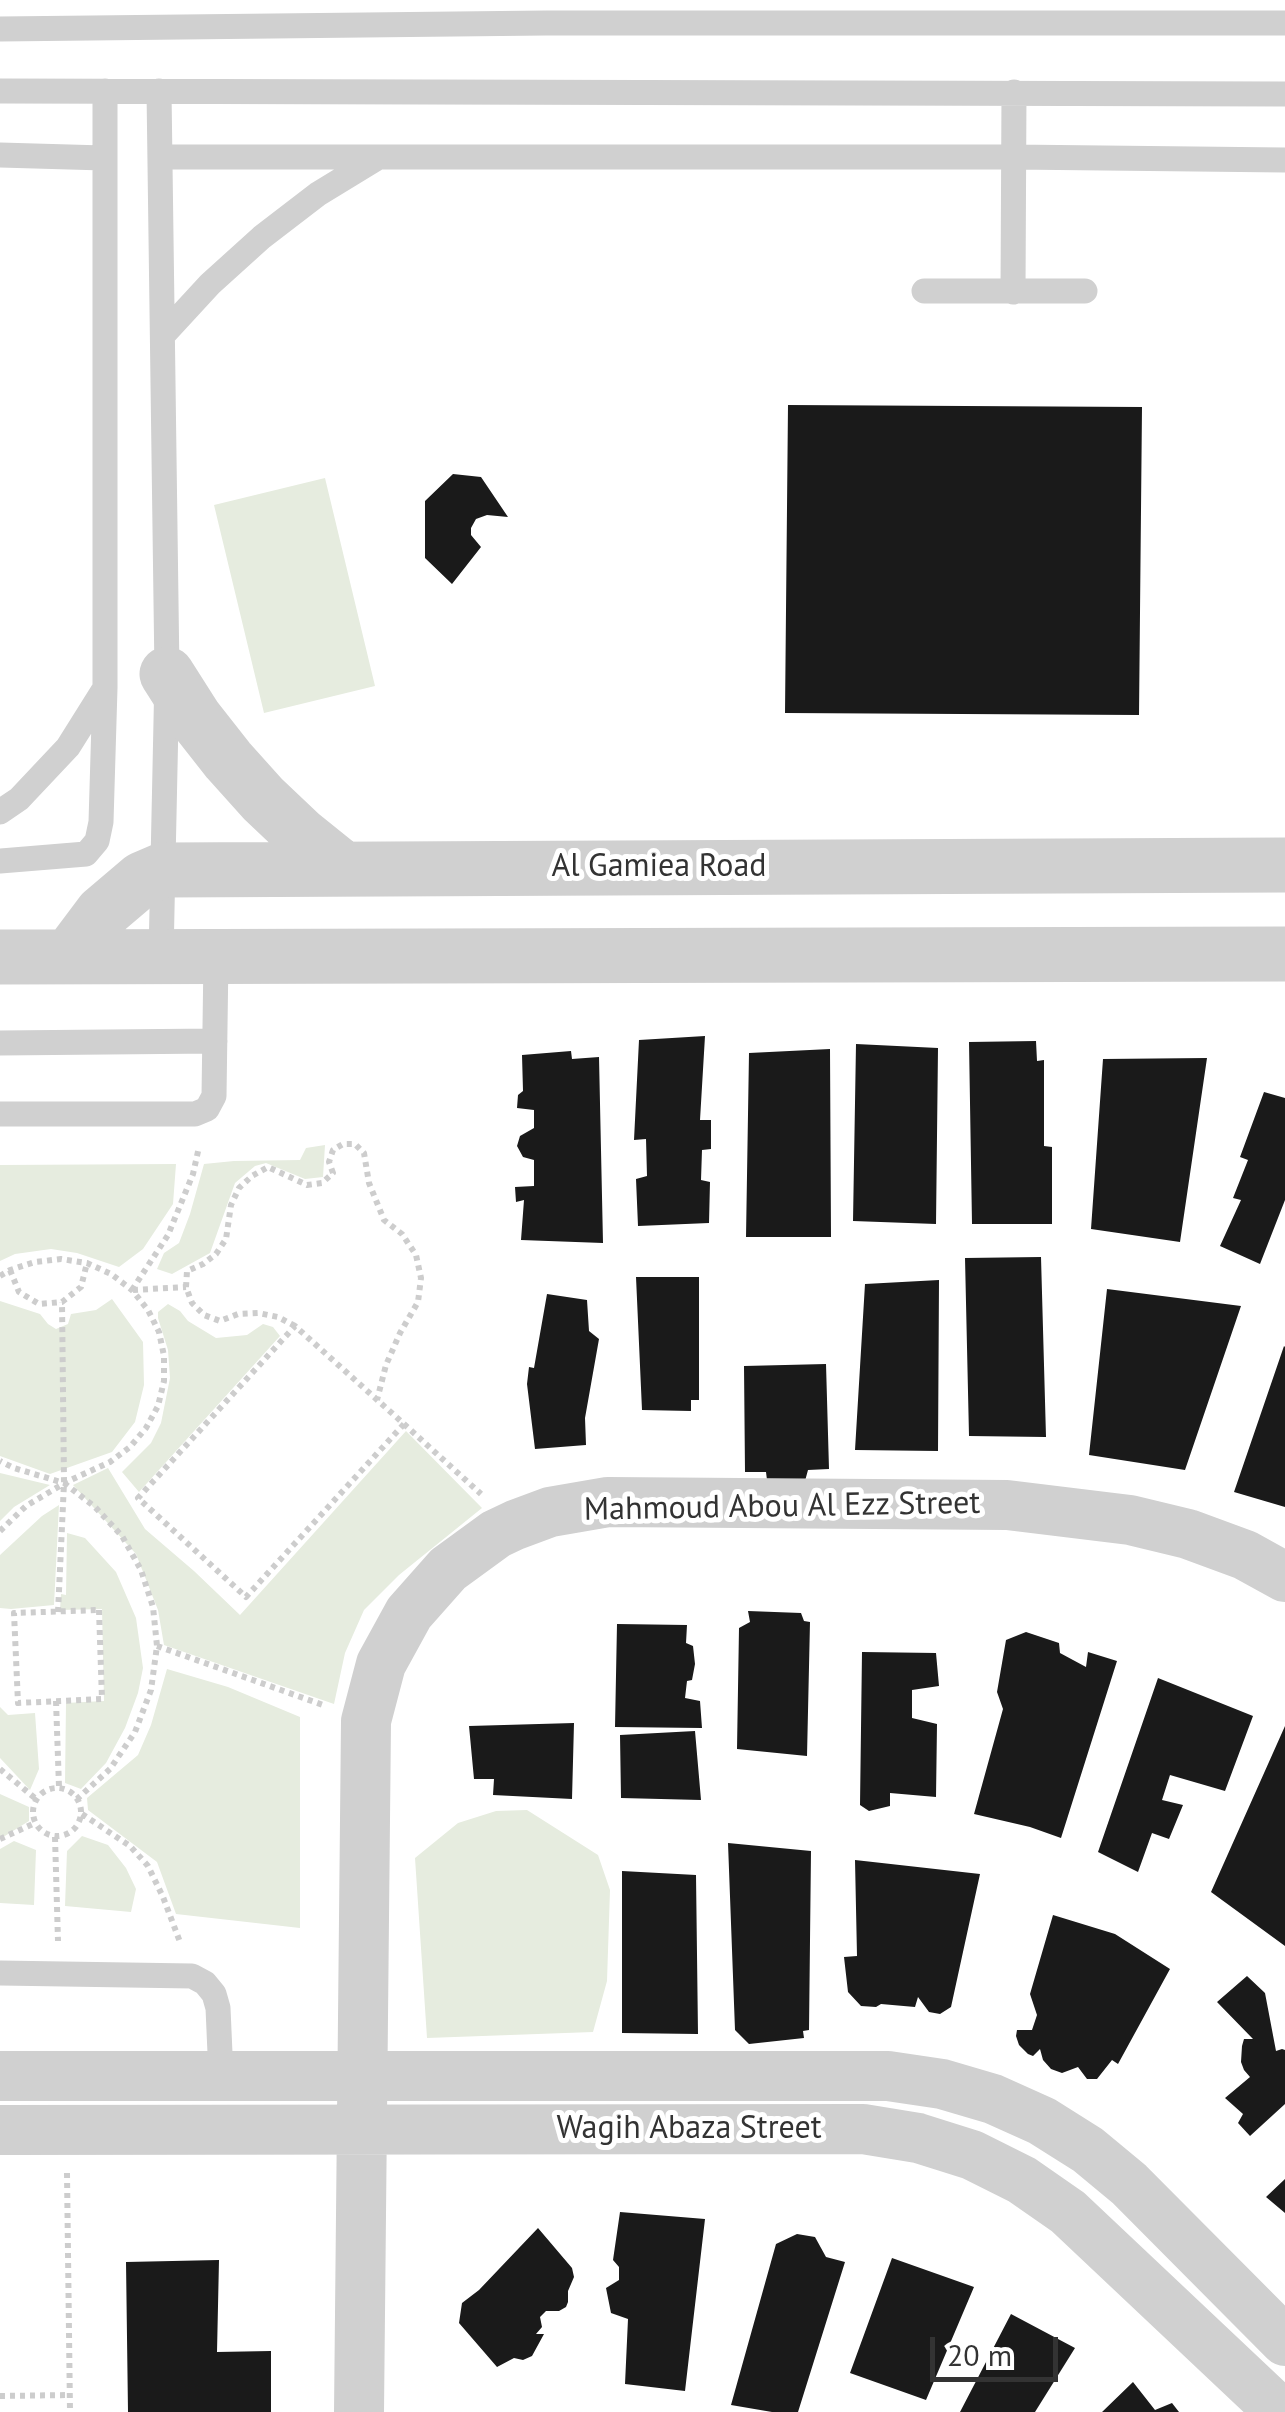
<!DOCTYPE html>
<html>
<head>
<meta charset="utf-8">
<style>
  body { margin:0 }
  #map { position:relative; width:1285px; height:2412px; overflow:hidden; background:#fff; font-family:"PT Sans",sans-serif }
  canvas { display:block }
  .scale { position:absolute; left:930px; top:2337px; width:128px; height:45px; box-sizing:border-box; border:5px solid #333; border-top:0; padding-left:12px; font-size:30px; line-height:35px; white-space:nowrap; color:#333; -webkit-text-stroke:8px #fff; paint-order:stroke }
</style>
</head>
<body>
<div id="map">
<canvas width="1285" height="2412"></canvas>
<div class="scale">20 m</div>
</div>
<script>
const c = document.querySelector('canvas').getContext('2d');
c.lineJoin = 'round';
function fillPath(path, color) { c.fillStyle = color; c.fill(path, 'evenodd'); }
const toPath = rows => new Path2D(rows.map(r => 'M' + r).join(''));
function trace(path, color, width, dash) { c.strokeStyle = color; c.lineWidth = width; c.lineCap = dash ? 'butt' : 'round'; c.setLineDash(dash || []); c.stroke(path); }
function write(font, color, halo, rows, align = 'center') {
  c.font = font + ' "PT Sans",sans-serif'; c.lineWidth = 10; c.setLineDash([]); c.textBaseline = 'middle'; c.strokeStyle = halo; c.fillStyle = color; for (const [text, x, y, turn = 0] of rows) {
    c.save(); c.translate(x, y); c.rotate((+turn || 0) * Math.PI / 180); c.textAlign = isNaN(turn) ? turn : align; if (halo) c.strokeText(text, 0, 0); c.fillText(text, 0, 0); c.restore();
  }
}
const green = toPath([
  [325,478,375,686,264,713,214,505],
  [325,1145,323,1177,305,1179,266,1163,255,1166,235,1183,210,1253,172,1274,157,1269,164,1253,179,1243,190,1214,204,1164,234,1161,300,1160,306,1148],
  [176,1164,173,1204,143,1249,119,1267,77,1253,51,1249,15,1254,0,1261,0,1165],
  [112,1299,143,1342,144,1385,135,1422,112,1452,50,1474,0,1456,0,1301,40,1314,48,1324,56,1329,68,1324,71,1314,96,1310],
  [168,1304,180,1311,188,1321,216,1338,247,1335,263,1324,273,1327,280,1336,139,1492,122,1472,151,1443,161,1423,170,1378,168,1350,158,1318,158,1312],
  [406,1431,482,1508,399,1575,364,1610,345,1653,334,1704,164,1645,158,1610,136,1554,73,1485,108,1468,145,1529,194,1571,240,1615],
  [0,1473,50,1485,14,1507,0,1521],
  [59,1505,54,1605,11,1609,0,1608,0,1555,42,1516],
  [67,1533,85,1538,116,1572,136,1618,143,1668,138,1693,125,1728,106,1763,81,1789,65,1783,66,1703,104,1701,102,1609,60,1610,61,1594,66,1595],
  [167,1669,228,1687,300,1717,300,1928,176,1914,157,1862,88,1810,87,1798,138,1755,151,1725],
  [0,1707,8,1715,35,1713,39,1769,30,1790,0,1758],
  [0,1794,29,1807,29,1821,0,1839],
  [527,1810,598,1855,610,1890,607,1981,593,2032,427,2038,415,1858,458,1823,496,1811],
  [82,1836,108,1845,126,1868,136,1889,131,1912,65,1906,67,1851],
  [14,1841,36,1850,34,1905,0,1903,0,1849]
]);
const building = toPath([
  [788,405,1142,407,1139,715,785,713],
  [453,474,481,477,508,517,487,515,476,519,471,528,471,535,481,547,452,584,425,558,425,501],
  [705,1036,700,1120,711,1120,711,1149,702,1150,701,1180,710,1182,709,1223,638,1226,636,1179,647,1176,646,1139,634,1140,639,1040],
  [1036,1041,1037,1061,1044,1060,1044,1146,1052,1147,1052,1224,972,1224,969,1042],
  [856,1044,938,1048,936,1224,853,1221],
  [830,1049,831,1237,746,1237,749,1053],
  [571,1051,572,1059,599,1057,603,1243,521,1240,524,1200,516,1202,515,1187,534,1186,534,1160,523,1157,517,1146,520,1136,534,1128,534,1110,517,1108,518,1095,523,1091,522,1055],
  [1207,1058,1180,1242,1091,1229,1103,1059],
  [1264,1092,1285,1098,1285,1200,1260,1264,1220,1246,1241,1200,1233,1198,1248,1160,1240,1157],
  [1041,1257,1046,1437,969,1436,965,1258],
  [636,1277,699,1277,699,1400,691,1400,691,1411,642,1410],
  [939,1280,938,1451,855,1450,865,1284],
  [1107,1289,1241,1306,1185,1470,1089,1455],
  [547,1294,587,1300,589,1331,599,1339,585,1418,586,1445,535,1449,527,1384,529,1367,534,1368],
  [1284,1346,1285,1347,1285,1507,1234,1492],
  [826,1364,829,1469,808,1470,805,1481,767,1480,766,1472,745,1472,744,1366],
  [748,1611,801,1613,804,1621,810,1622,807,1756,737,1749,739,1628,750,1622],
  [617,1624,687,1625,686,1643,693,1646,695,1664,692,1680,687,1681,685,1698,700,1701,702,1728,615,1727],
  [1026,1632,1059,1643,1060,1653,1086,1667,1088,1652,1117,1661,1061,1838,1030,1827,974,1814,1003,1709,997,1692,1006,1640],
  [862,1652,936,1653,939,1686,912,1690,912,1718,937,1724,936,1797,890,1793,890,1806,869,1811,860,1805],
  [1158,1678,1253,1716,1225,1791,1170,1775,1162,1800,1183,1805,1169,1839,1152,1833,1138,1872,1098,1852],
  [574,1723,572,1799,493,1795,494,1779,474,1779,469,1726],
  [1285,1726,1285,1946,1211,1892],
  [695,1731,701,1800,621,1798,620,1735],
  [728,1843,811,1851,809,2030,803,2031,804,2038,749,2044,735,2030],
  [855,1860,980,1874,951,2007,940,2014,929,2012,918,1997,915,2007,881,2004,876,2007,861,2006,848,1992,844,1957,857,1956],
  [622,1871,696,1875,698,2034,622,2033],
  [1053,1915,1115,1934,1170,1969,1118,2064,1112,2060,1097,2079,1087,2079,1078,2067,1062,2073,1051,2069,1043,2060,1040,2049,1033,2056,1028,2054,1019,2045,1016,2036,1017,2030,1032,2030,1037,2015,1030,1994],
  [1247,1976,1265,1993,1276,2051,1282,2049,1285,2050,1285,2104,1250,2136,1238,2123,1243,2114,1225,2098,1250,2077,1244,2070,1241,2062,1242,2046,1244,2039,1253,2039,1217,2002],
  [1285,2179,1285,2213,1266,2197],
  [620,2212,705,2219,685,2391,625,2384,628,2319,611,2313,606,2288,619,2280,619,2267,613,2260],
  [538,2228,572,2268,574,2277,568,2291,568,2302,566,2307,559,2311,546,2311,540,2317,542,2327,536,2334,544,2334,532,2356,523,2360,514,2358,497,2367,459,2323,462,2303,479,2290],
  [797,2234,815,2237,826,2257,845,2262,798,2412,772,2412,731,2405,776,2244],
  [892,2258,974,2287,926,2400,850,2373],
  [219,2260,217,2352,271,2351,271,2412,128,2412,126,2262],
  [1011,2314,1075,2348,1035,2412,960,2412],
  [1133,2382,1155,2410,1172,2403,1179,2412,1102,2412]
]);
const path = toPath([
  [10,1270,19,1292,39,1304,62,1302,81,1287,87,1263],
  [0,1276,10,1270,35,1262,61,1259,87,1263,111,1274,132,1290,148,1310,159,1332,164,1356,164,1381,158,1406,146,1428,130,1447,110,1462,64,1483,14,1468,0,1461],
  [132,1290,168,1235,193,1174,199,1147],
  [133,1290,186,1287],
  [295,1326,278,1317,258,1313,238,1314,220,1321,204,1315,192,1303,186,1287,187,1271,203,1264,216,1254,226,1239,231,1205,239,1188,252,1176,268,1167,307,1185,322,1183,333,1173,329,1162,333,1150,343,1144,355,1144,364,1153,369,1183,384,1220,402,1234,416,1255,421,1278,418,1302,400,1333,386,1365,377,1400],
  [404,1424,246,1597,138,1498,295,1326,404,1424,481,1494],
  [64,1483,95,1507,122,1536,141,1570,153,1607,157,1646,151,1690,135,1732,110,1769,77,1799],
  [0,1531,26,1506,63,1484],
  [99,1610,102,1699,18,1703,14,1613,99,1610],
  [58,1612,64,1483,62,1302],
  [157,1646,323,1705],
  [56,1701,59,1787],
  [0,1769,36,1799],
  '33 1812a24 24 0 1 1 48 0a24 24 0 1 1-48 0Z',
  [82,1814,130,1846,148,1866,163,1897,180,1942],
  [55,1837,58,1941],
  [0,1839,35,1823],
  [67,2173,70,2412],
  [0,2396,70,2395]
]);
const service = toPath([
  [0,29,546,23,1285,23],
  [0,91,1285,94],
  [159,91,167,674,161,957],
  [0,155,104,158],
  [160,157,1013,157,1285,160],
  [924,291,1085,291],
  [1013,292,1014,92],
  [163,335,210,284,262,237,318,194,377,158],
  [0,812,19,799,68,747,105,688],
  [0,861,86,854,97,841,101,822,105,688,105,91],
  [0,1043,215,1041],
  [0,1114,195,1114,207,1109,214,1096,216,957],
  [0,1973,192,1976,205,1983,214,1994,218,2008,221,2076]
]);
const minor = toPath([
  [0,2076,888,2076,942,2084,993,2099,1042,2121,1088,2150,1129,2184,1285,2341],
  [0,2130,863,2129,918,2138,972,2155,1022,2180,1068,2212,1280,2412],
  [359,2412,366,1721,381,1664,409,1613,448,1569,496,1534,515,1525,550,1512,608,1502,1007,1505,1130,1520,1188,1534,1245,1555,1285,1577]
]);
const tertiary = toPath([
  [167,674,195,718,228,760,263,799,301,835,342,868],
  [0,957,1285,954],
  [69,957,102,913,142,879,163,870,1285,865]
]);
const streetNames = [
  ["Al Gamiea Road",659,867],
  ["Mahmoud Abou Al Ezz Street",782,1507,-1],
  ["Wagih Abaza Street",689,2129]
];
fillPath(green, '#e6ecdf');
fillPath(building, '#1a1a1a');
trace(path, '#cdcdcd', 6, [5, 5]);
trace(service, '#d0d0d0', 25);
trace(minor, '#d0d0d0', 50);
trace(tertiary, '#d0d0d0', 55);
write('32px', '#333', '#fff', streetNames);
</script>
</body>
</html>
